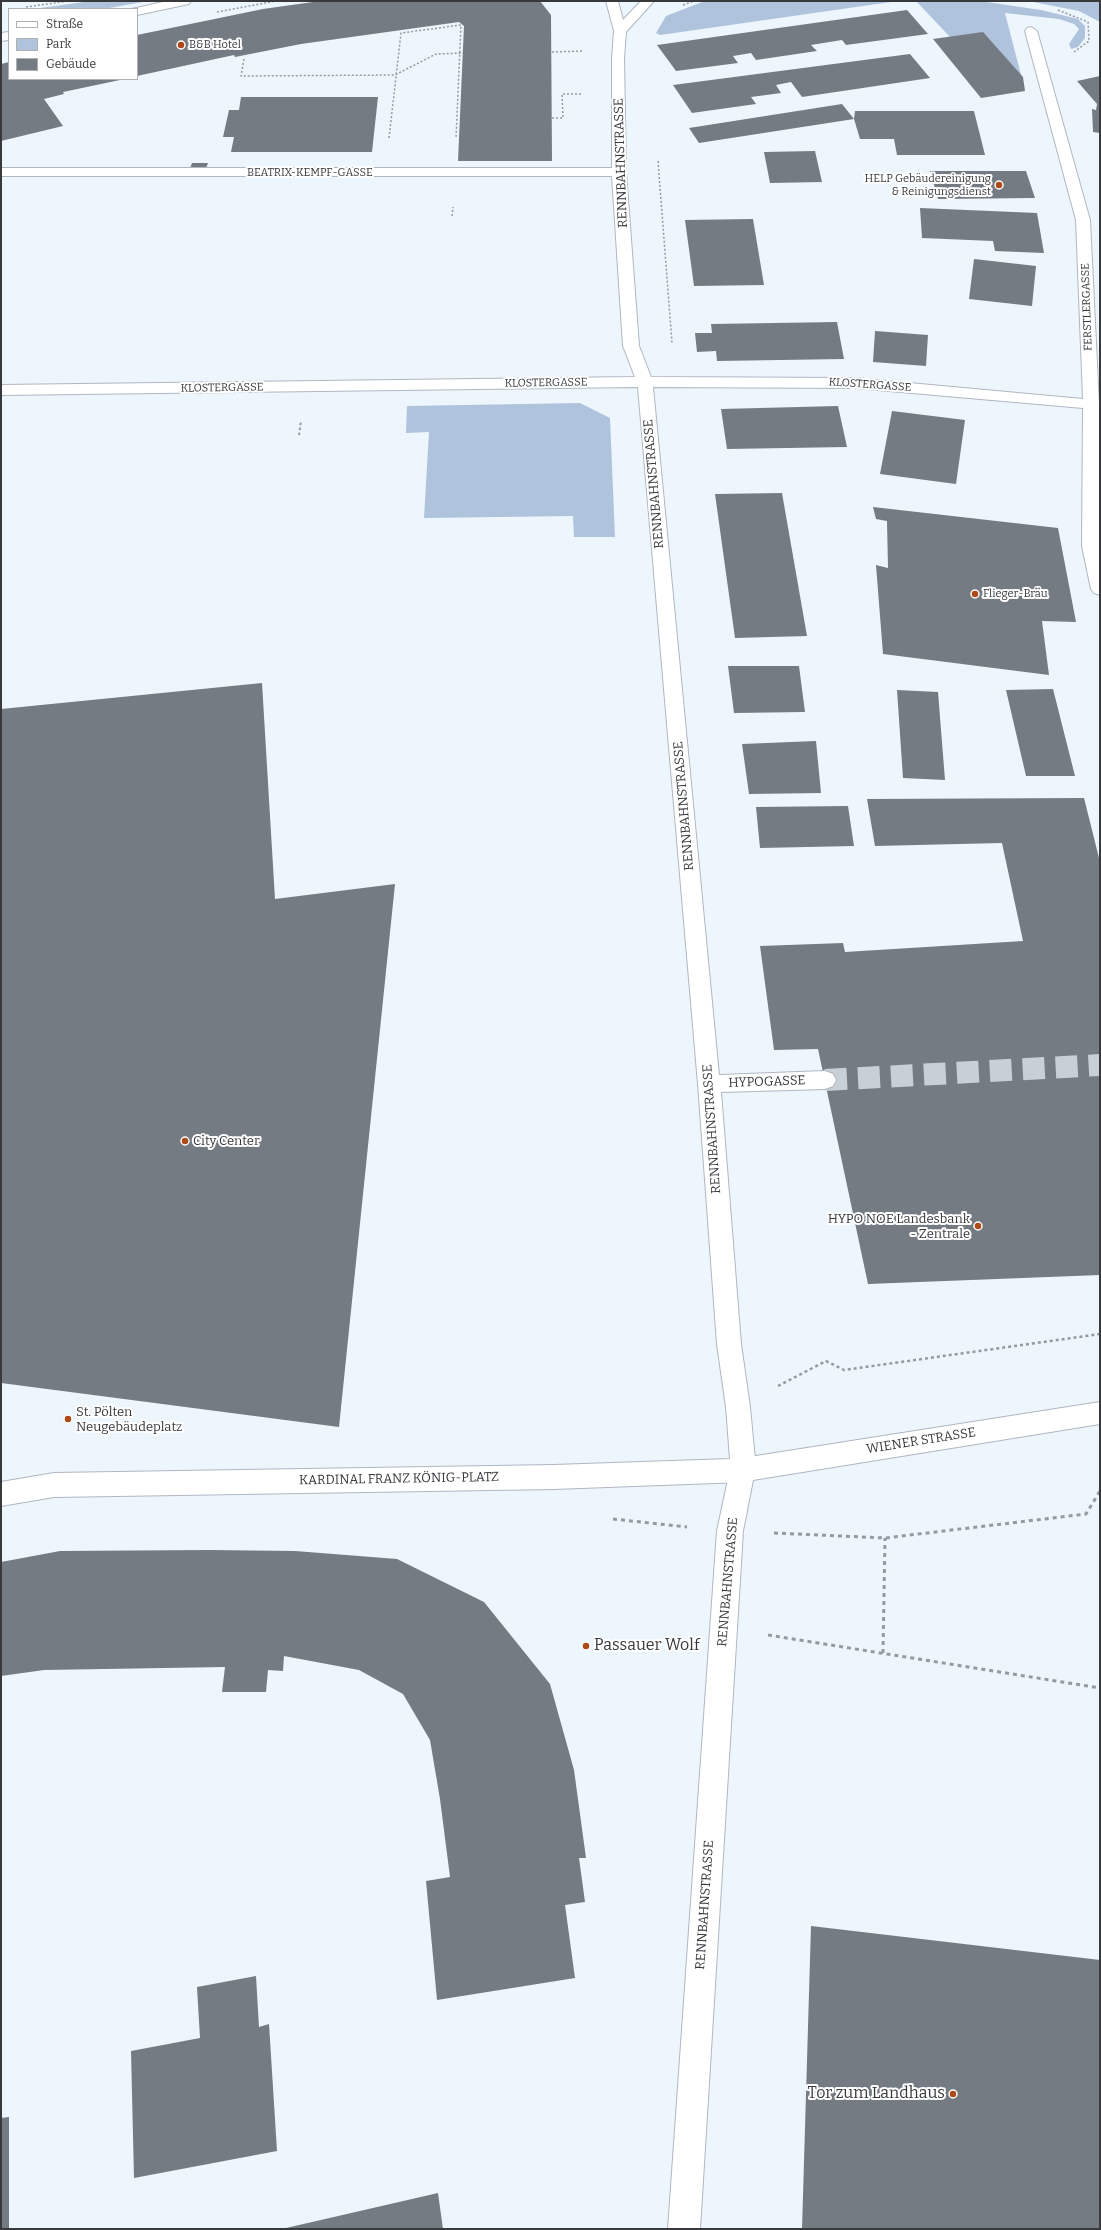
<!DOCTYPE html>
<html>
<head>
<meta charset="utf-8">
<style>
  body { margin:0 }
  #map { position:relative; width:1101px; height:2230px; overflow:hidden; background:#edf5fd; font-family:Bitter,serif }
  canvas { display:block }
  .frame { position:absolute; inset:0; border:2px solid #37393d; pointer-events:none }
  .legend { position:absolute; left:8px; top:8px; width:130px; height:72px; box-sizing:border-box; background:#fff; border:1px solid #afb0b1; margin:0; padding:5px 7px; list-style:none; font-size:12px; color:#37393d }
  .legend li { display:flex; align-items:center; gap:8px; height:20px }
  .legend b { width:20px; border:1px solid #afb0b1 }
</style>
</head>
<body>
<div id="map">
<canvas width="1101" height="2230"></canvas>
<div class="frame"></div>
<ul class="legend">
<li><b style="height:5px;background:#fff"></b>Straße</li>
<li><b style="height:11px;background:#afc3dc"></b>Park</li>
<li><b style="height:11px;background:#757b83"></b>Gebäude</li>
</ul>
</div>
<script>
const c = document.querySelector('canvas').getContext('2d');
c.lineJoin = 'round';
function fillPath(path, color) { c.fillStyle = color; c.fill(path, 'evenodd'); }
const toPath = rows => new Path2D(rows.map(r => 'M' + r).join(''));
function trace(path, color, width, dash) { c.strokeStyle = color; c.lineWidth = width; c.lineCap = dash ? 'butt' : 'round'; c.setLineDash(dash || []); c.stroke(path); }
function write(font, color, halo, rows, align = 'center') {
  c.font = font + ' Bitter,serif'; c.lineWidth = 4; c.setLineDash([]); c.textBaseline = 'middle'; c.strokeStyle = halo; c.fillStyle = color; for (const [text, x, y, turn = 0] of rows) {
    c.save(); c.translate(x, y); c.rotate((+turn || 0) * Math.PI / 180); c.textAlign = isNaN(turn) ? turn : align; if (halo) c.strokeText(text, 0, 0); c.fillText(text, 0, 0); c.restore();
  }
}
const green = toPath([
  [91,1,148,1,104,9,33,9],
  [705,1,898,1,660,35,656,33,666,16],
  [916,1,980,1,1041,10,1078,19,1085,26,1085,38,1078,47,1071,49,1069,44,1079,29,1074,24,1059,19,1005,13,1021,75,950,37],
  [1028,1,1100,1,1100,22,1079,11],
  [580,403,610,418,615,537,574,537,573,516,424,518,429,432,406,433,407,406]
]);
const building = toPath([
  [320,1,540,1,551,15,552,161,458,161,464,26,459,22,301,44,235,57,234,55,137,76,137,35,263,9],
  [907,10,928,34,846,45,842,40,811,45,817,51,756,60,751,53,733,56,738,63,676,71,657,45],
  [983,32,1023,77,1025,91,981,98,933,39],
  [910,54,930,78,802,97,791,82,776,85,781,93,751,97,756,104,692,113,673,85],
  [9,62,9,79,120,80,63,92,64,94,44,99,63,126,1,141,1,64],
  [1100,76,1100,133,1093,132,1092,109,1096,110,1097,104,1077,81],
  [241,97,378,97,372,152,231,152,234,137,223,137,229,110,239,110],
  [842,104,854,119,699,143,689,128],
  [855,111,974,111,985,155,897,155,894,139,860,139,854,119],
  [815,151,822,182,770,183,764,152],
  [192,163,208,163,205,171,189,171],
  [930,171,1026,171,1035,198,938,199],
  [920,208,1037,213,1044,253,995,251,993,241,922,238],
  [753,219,764,285,694,286,685,220],
  [974,259,1036,266,1032,306,969,299],
  [837,322,844,359,717,361,716,351,697,352,695,333,712,333,711,324],
  [875,331,928,335,926,366,873,362],
  [838,406,847,447,727,449,721,409],
  [892,411,965,420,956,484,880,474],
  [782,493,807,636,735,638,715,494],
  [873,507,1058,528,1076,622,1042,621,1049,675,883,654,876,565,888,568,887,521,876,519],
  [728,666,799,666,805,712,734,713],
  [262,683,275,899,395,884,339,1427,1,1383,1,709],
  [1053,689,1075,776,1026,776,1006,690],
  [897,690,938,692,945,780,903,778],
  [816,741,821,793,749,794,742,744],
  [1084,798,1100,862,1100,1275,868,1284,818,1049,774,1050,760,946,843,943,845,952,1023,941,1002,843,875,846,867,799],
  [848,806,854,846,760,848,756,807],
  [209,1550,295,1551,397,1559,484,1602,550,1684,574,1770,586,1858,579,1858,585,1902,565,1905,575,1978,437,2000,426,1881,450,1877,440,1799,430,1740,403,1694,359,1670,284,1656,283,1671,268,1670,266,1692,222,1692,225,1667,44,1670,1,1676,1,1562,60,1551],
  [811,1926,1100,1960,1100,2229,802,2229],
  [256,1976,259,2027,269,2024,277,2151,134,2178,131,2051,200,2038,197,1987],
  [9,2117,9,2229,1,2229,1,2118],
  [438,2193,443,2229,286,2229,286,2228]
]);
const minorTunnel = toPath([
  [825,1080,1100,1065]
]);
const pathFar3 = toPath([
  [683,5,694,1],
  [26,7,69,1],
  [1058,10,1088,22,1089,41,1074,52],
  [217,12,276,1],
  [552,52,582,51],
  [244,59,241,76,395,75,436,54,463,53],
  [552,118,563,118,562,94,583,94],
  [389,138,401,33,461,25,456,138],
  [658,161,672,343],
  [452,216,453,207]
]);
const pathFar2 = toPath([
  [299,435,301,421]
]);
const pathFar1 = toPath([
  [778,1386,826,1361,844,1370,1100,1334]
]);
const path = toPath([
  [613,1519,687,1527],
  [774,1533,885,1538,1086,1514,1100,1491],
  [768,1635,1100,1688],
  [883,1653,885,1538]
]);
const minor = toPath([
  [167,1,191,1,189,4,137,15,137,9,132,9,167,1],
  [606,1,618,1,623,20,641,1,654,1,626,32,624,58,626,172,639,346,651,377,855,378,1083,399,1076,220,1025,31,1027,28,1031,27,1037,31,1090,220,1099,404,1100,595,1094,593,1091,589,1082,546,1083,408,855,388,653,387,719,1075,825,1071,833,1074,836,1080,833,1086,825,1089,721,1092,741,1344,750,1407,756,1470,752,1478,743,1482,554,1489,54,1497,1,1506,1,1482,54,1473,554,1465,730,1459,726,1407,717,1344,698,1084,638,387,1,395,1,385,635,377,623,346,612,176,1,176,1,168,612,168,612,58,614,31,606,1],
  [9,32,9,40,1,41,1,33,9,32]
]);
const major = toPath([
  [1100,1402,1100,1424,753,1480,743,1531,700,2229,668,2229,717,1531,730,1470,734,1462,743,1458,1100,1402]
]);
const markers = [
  [181,45,4,"#ae4918"],
  [999,185,4,"#ae4918"],
  [975,594,4,"#ae4918"],
  [185,1141,4,"#ae4918"],
  [978,1226,4,"#ae4918"],
  [68,1419,4,"#ae4918"],
  [586,1646,4,"#ae4918"],
  [953,2094,4,"#ae4918"]
];
const farPoinames = [
  ["B&B Hotel",189,45],
  ["HELP Gebäudereinigung",991,179,"right"],
  ["& Reinigungsdienst",991,192,"right"],
  ["Flieger-Bräu",983,594]
];
const farStreetnames = [
  ["BEATRIX-KEMPF-GASSE",310,173],
  ["FERSTLERGASSE",1087,307,-92],
  ["KLOSTERGASSE",546,383,-1],
  ["KLOSTERGASSE",870,385,4],
  ["KLOSTERGASSE",222,388,-1]
];
const streetNames = [
  ["RENNBAHNSTRASSE",621,163,-92],
  ["RENNBAHNSTRASSE",654,484,-95],
  ["RENNBAHNSTRASSE",684,806,-95],
  ["HYPOGASSE",767,1082,-2],
  ["RENNBAHNSTRASSE",712,1129,-94],
  ["WIENER STRASSE",921,1441,-9],
  ["KARDINAL FRANZ KÖNIG-PLATZ",399,1479,-1],
  ["RENNBAHNSTRASSE",728,1582,-85],
  ["RENNBAHNSTRASSE",705,1905,-86]
];
const poiNames = [
  ["City Center",193,1141],
  ["HYPO NOE Landesbank",970,1219,"right"],
  ["- Zentrale",970,1234,"right"],
  ["St. Pölten",76,1412],
  ["Neugebäudeplatz",76,1427]
];
const nearPoinames = [
  ["Passauer Wolf",594,1646],
  ["Tor zum Landhaus",945,2094,"right"]
];
fillPath(green, '#afc3dc');
fillPath(building, '#757b83');
trace(minorTunnel, '#c9cfd7', 22, [22, 11]);
trace(minor, '#b0b7c0', 2);
trace(major, '#b0b7c0', 2);
trace(pathFar3, '#959aa0', 1.5, [2, 2]);
trace(pathFar2, '#959aa0', 2, [2.5, 2.5]);
trace(pathFar1, '#959aa0', 2.5, [3, 3]);
trace(path, '#959aa0', 3, [4, 4]);
fillPath(minor, '#fff');
fillPath(major, '#fff');
for (const [x, y, r, color] of markers) { const dot = new Path2D(); dot.arc(x, y, r, 0, 2 * Math.PI); c.fillStyle = color; c.fill(dot); trace(dot, '#fff', 1.5); }
write('11px', '#37393d', '#fff', farPoinames, 'left');
write('11px', '#37393d', '#fff', farStreetnames);
write('13px', '#37393d', '#fff', streetNames);
write('13px', '#37393d', '#fff', poiNames, 'left');
write('16px', '#37393d', '#fff', nearPoinames, 'left');
</script>
</body>
</html>
